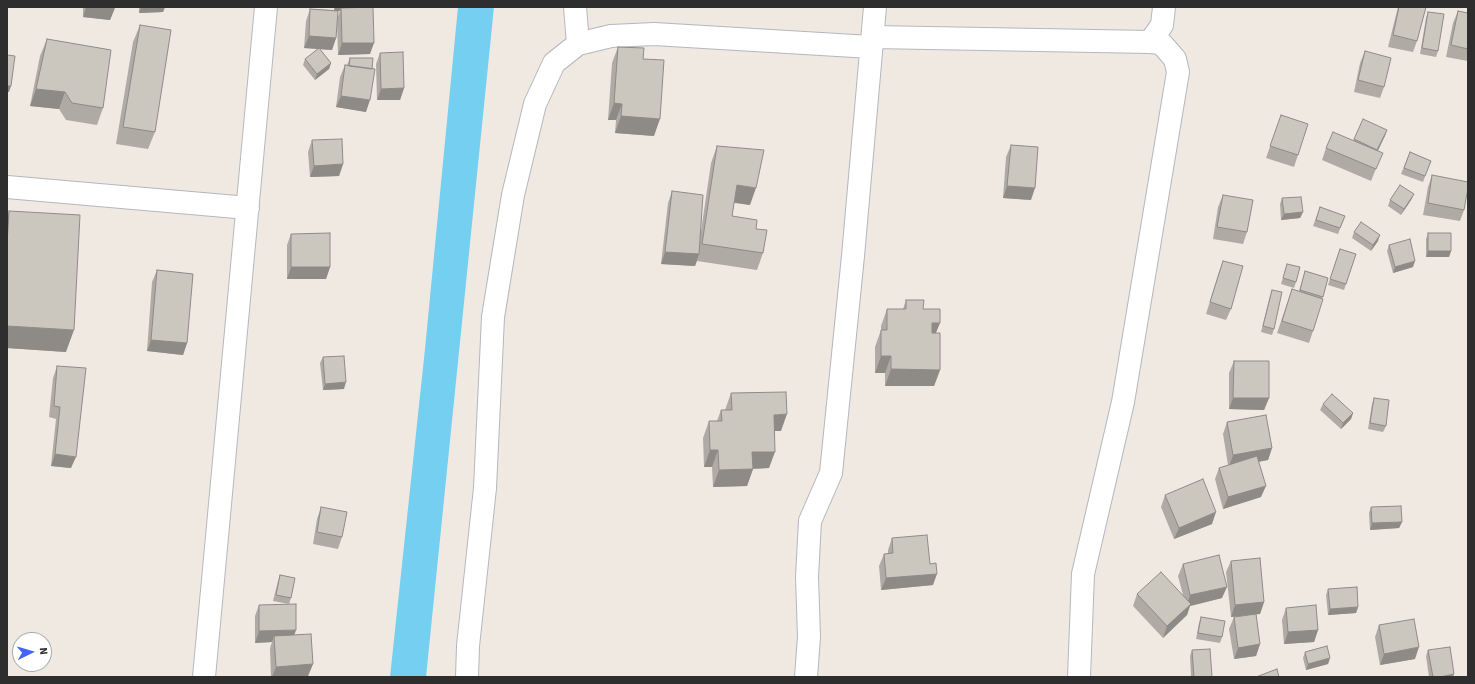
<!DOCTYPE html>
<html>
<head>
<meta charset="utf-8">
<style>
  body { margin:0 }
  #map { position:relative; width:1475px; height:684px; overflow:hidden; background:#efe9e1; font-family:"Source Sans 3",sans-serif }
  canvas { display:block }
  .frame { position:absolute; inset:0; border:8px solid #2e2e2e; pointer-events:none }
  .north { position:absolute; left:12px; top:632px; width:40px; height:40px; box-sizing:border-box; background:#fff; border:1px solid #ababab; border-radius:50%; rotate:85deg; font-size:11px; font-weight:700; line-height:16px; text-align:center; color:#2e2e2e }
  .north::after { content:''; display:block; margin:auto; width:14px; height:18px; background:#4264fb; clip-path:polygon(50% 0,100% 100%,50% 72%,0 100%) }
</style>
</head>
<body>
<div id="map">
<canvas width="1475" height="684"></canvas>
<div class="frame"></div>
<div class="north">N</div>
</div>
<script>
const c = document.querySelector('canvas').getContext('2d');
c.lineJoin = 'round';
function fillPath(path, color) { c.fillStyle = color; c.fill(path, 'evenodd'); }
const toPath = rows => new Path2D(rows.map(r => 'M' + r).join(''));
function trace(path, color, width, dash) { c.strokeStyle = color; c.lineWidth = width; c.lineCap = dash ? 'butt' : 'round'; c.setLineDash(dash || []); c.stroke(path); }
const water = toPath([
  [458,7,494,7,426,677,390,677,425,349]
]);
const street = toPath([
  [575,7,578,44],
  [873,37,1150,42,1162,25,1164,7],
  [7,187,248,208],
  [204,677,266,7],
  [467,677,468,646,485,488,493,317,513,195,535,104,554,63,578,44,611,36,654,34,871,47],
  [806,677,809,637,807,577,810,521,831,473,853,256,875,7],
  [1079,677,1083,574,1123,402,1178,72,1175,59,1161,43,1150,42]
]);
const wall = toPath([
  [83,7,115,7,110,20,83,17],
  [139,7,165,7,163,12,139,13],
  [334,7,373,7,370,54,338,55,337,20,336,38,332,50,320,49,331,63,329,69,315,80,303,65,305,59,319,49,304,48,306,21,310,9,334,10],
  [338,11,340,11,337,19],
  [1398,7,1426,7,1417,41,1413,52,1388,47],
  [1458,11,1468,13,1468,61,1446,57,1453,23],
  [1428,12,1438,51,1436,57,1420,54,1426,18],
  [140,25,155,132,148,149,116,144,133,42],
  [47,39,103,108,97,125,66,120,59,109,30,106,40,56],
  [618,47,643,59,654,136,615,133,616,120,608,120,612,63],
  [1365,51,1384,87,1380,98,1354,92,1360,63],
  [380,53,404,88,400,100,377,100,376,64],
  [350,58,366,112,336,107,340,77,345,65,347,65],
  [1281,115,1298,155,1294,167,1266,158],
  [1387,130,1378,151,1378,164,1371,181,1322,160,1326,148,1353,140,1354,139],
  [312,140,343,164,339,176,310,177,308,152],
  [1011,145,1031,200,1003,198,1006,157],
  [717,146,750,205,734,203,732,216,756,229,763,253,757,270,697,261,695,266,661,264,668,203,672,191,701,231,711,163],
  [1410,152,1431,161,1423,182,1401,174],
  [1432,175,1464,210,1460,221,1423,215,1428,187],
  [1414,194,1411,200,1401,215,1388,206,1390,200],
  [1223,195,1247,232,1243,244,1213,239,1218,207],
  [1282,198,1303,212,1300,218,1281,220,1280,204],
  [1320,207,1345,216,1338,234,1313,226],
  [9,211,66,352,7,348,7,216],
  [1354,232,1378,241,1371,251,1352,238],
  [1428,233,1451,251,1449,257,1426,257,1426,239],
  [291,234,330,267,326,279,287,279,287,245],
  [1389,245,1413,267,1393,273,1387,251],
  [1340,249,1356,254,1344,290,1328,285],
  [1223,261,1231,309,1226,320,1206,314,1219,272],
  [1287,264,1296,282,1294,288,1281,284],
  [157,270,187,343,183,355,147,351,152,282],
  [1305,271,1328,278,1313,331,1309,343,1277,333,1292,289,1299,291],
  [1272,290,1274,329,1272,335,1261,332,1270,296],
  [906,300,923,309,936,333,940,370,934,386,885,386,885,373,875,373,875,347,881,330,881,326,887,309,903,309],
  [323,357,344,389,323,390,320,363],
  [1234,361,1269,398,1264,410,1229,409,1229,373],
  [57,366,71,468,51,466,56,419,49,417,53,378],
  [731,393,781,431,775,431,769,468,753,469,747,486,713,487,712,467,704,467,703,438,709,421,717,421,721,410,725,410],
  [1374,398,1386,426,1383,432,1368,429,1372,404],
  [1323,404,1353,413,1351,419,1341,429,1320,410],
  [1227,422,1272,448,1268,460,1258,462,1261,497,1223,509,1215,479,1219,468,1228,465,1223,434],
  [1165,495,1212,524,1174,539,1161,507],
  [321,507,342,537,338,549,313,544,317,519],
  [1371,507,1402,522,1399,528,1370,530,1369,513],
  [892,538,930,564,933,585,881,590,879,566,884,554,888,554,888,550],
  [1231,561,1264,602,1260,614,1256,614,1260,644,1256,656,1234,659,1229,629,1234,617,1248,615,1231,617,1226,572],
  [1183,564,1222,598,1190,606,1187,615,1163,638,1133,606,1137,594,1183,595,1178,576],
  [280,575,291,598,289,604,273,601,278,581],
  [1328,589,1358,607,1356,613,1328,615,1326,595],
  [259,605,294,635,313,664,308,676,294,677,271,677,270,648,272,642,255,643,255,616],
  [1286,608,1318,630,1314,642,1284,644,1282,620],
  [1201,617,1222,637,1220,643,1196,639,1199,623],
  [1379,625,1415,659,1380,665,1375,637],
  [1192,650,1212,677,1191,677,1190,656],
  [1428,650,1453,677,1429,677,1426,656],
  [1305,652,1330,658,1328,664,1306,670,1303,658]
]);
const shadedWall = toPath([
  [86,7,105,7,115,8,110,20,83,17],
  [141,7,165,7,163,12,139,13],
  [335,7,359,7,341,8,340,11,334,11],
  [309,36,336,38,332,50,304,48],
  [342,43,374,43,370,54,338,55],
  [331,63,329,69,315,80,317,74],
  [7,86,11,86,9,92,7,92],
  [404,88,400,100,377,100,381,89],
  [36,89,65,92,59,109,30,106],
  [341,96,370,100,366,112,336,107],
  [614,103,622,104,616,120,608,120],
  [621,116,660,119,654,136,615,133],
  [1387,130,1385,136,1375,156,1377,150],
  [343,164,339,176,310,177,314,166],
  [737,185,756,188,750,205,731,202],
  [1007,186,1035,188,1031,200,1003,198],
  [1414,194,1411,200,1401,215,1404,209],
  [1303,212,1300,218,1281,220,1284,214],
  [1380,235,1378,241,1371,251,1373,245],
  [1428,251,1451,251,1449,257,1426,257],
  [665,252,699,254,695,266,661,264],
  [1415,261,1413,267,1393,273,1395,267],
  [291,267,330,267,326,279,287,279],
  [932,323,940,323,933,340,926,340],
  [7,326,74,330,66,352,7,348],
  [151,340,187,343,183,355,147,351],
  [881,356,891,356,885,373,875,373],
  [891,369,940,370,934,386,885,386],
  [346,382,344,389,323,390,325,384],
  [1233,398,1269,398,1264,410,1229,409],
  [1353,413,1351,419,1341,429,1343,423],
  [787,414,781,431,768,431,774,415],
  [1272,448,1268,460,1229,467,1233,455],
  [710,450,718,450,712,467,704,467],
  [752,452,775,452,769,468,746,469],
  [55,454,76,457,71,468,51,466],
  [753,469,747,486,713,487,719,470],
  [1266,486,1261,497,1223,509,1228,497],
  [1216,512,1212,524,1174,539,1179,528],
  [1402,522,1399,528,1370,530,1372,523],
  [937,574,933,585,881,590,886,578],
  [1227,587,1222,598,1190,606,1187,615,1163,638,1167,626,1186,607,1190,595],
  [1264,602,1260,614,1231,617,1235,605],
  [1358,607,1356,613,1328,615,1330,609],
  [296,630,292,642,274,636,272,642,255,643,259,631],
  [1318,630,1314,642,1284,644,1288,632],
  [1260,644,1256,656,1234,659,1238,648],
  [1419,647,1415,659,1380,665,1384,654],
  [1330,658,1328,664,1306,670,1308,664],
  [313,664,308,676,294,677,272,677,276,667],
  [1454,674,1453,677,1440,677]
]);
const building = toPath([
  [373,7,374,43,342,43,341,8,373,7],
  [1399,7,1426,7,1417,41,1393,35,1399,7],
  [310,9,338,11,336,38,309,36,310,9],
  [1458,11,1468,13,1468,49,1451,45,1458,11],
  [1428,12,1444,14,1438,51,1422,48,1428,12],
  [140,25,171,30,155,132,123,127,140,25],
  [47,39,111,50,103,108,72,103,65,92,36,89,47,39],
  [618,47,644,48,643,59,664,60,660,119,621,116,622,104,614,103,618,47],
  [319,48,331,63,317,74,305,59,319,48],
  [1365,51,1391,58,1384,87,1358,80,1365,51],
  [403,52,404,88,381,89,380,53,403,52],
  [7,55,15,56,11,86,7,86,7,55],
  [350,58,373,58,372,69,349,66,350,58],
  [345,65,375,69,370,100,341,96,345,65],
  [1281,115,1308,124,1298,155,1270,146,1281,115],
  [1363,119,1387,130,1377,150,1354,139,1363,119],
  [1333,132,1383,153,1376,169,1326,148,1333,132],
  [342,139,343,164,314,166,312,140,342,139],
  [1011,145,1038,147,1035,188,1007,186,1011,145],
  [717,146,764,150,756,188,737,185,732,216,757,220,756,229,767,230,763,253,702,244,717,146],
  [1410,152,1431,161,1425,176,1404,168,1410,152],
  [1432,175,1468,182,1468,188,1464,210,1428,203,1432,175],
  [1400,185,1414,194,1404,209,1390,200,1400,185],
  [672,191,703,195,699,254,665,252,672,191],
  [1223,195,1253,200,1247,232,1217,227,1223,195],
  [1301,197,1303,212,1284,214,1282,198,1301,197],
  [1320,207,1345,216,1340,228,1316,220,1320,207],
  [9,211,80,215,74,330,7,326,7,244,9,211],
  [1361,222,1380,235,1373,245,1354,232,1361,222],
  [330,233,330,267,291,267,291,234,330,233],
  [1428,233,1451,233,1451,251,1428,251,1428,233],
  [1410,239,1415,261,1395,267,1389,245,1410,239],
  [1340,249,1356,254,1346,284,1330,279,1340,249],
  [1223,261,1243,266,1231,309,1210,302,1223,261],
  [1287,264,1300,267,1296,282,1283,278,1287,264],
  [157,270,193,274,187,343,151,340,157,270],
  [1305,271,1328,278,1323,297,1300,290,1305,271],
  [1292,289,1323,299,1313,331,1282,321,1292,289],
  [1272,290,1282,292,1274,329,1263,326,1272,290],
  [906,300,924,300,923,309,940,309,940,323,932,323,932,333,940,333,940,370,891,369,891,356,881,356,881,330,887,330,887,309,906,309,906,300],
  [344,356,346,382,325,384,323,357,344,356],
  [1234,361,1269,361,1269,398,1233,398,1234,361],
  [57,366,86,368,76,457,55,454,60,407,54,406,57,366],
  [786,392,787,414,774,415,775,452,752,452,753,469,719,470,718,450,710,450,709,421,722,421,721,410,732,410,731,393,786,392],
  [1332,394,1353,413,1343,423,1323,404,1332,394],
  [1374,398,1389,400,1386,426,1370,423,1374,398],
  [1266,415,1272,448,1233,455,1227,422,1266,415],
  [1257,456,1266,486,1228,497,1219,468,1257,456],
  [1203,479,1216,512,1179,528,1165,495,1203,479],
  [1401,506,1402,522,1372,523,1371,507,1401,506],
  [321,507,347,512,342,537,317,532,321,507],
  [927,535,930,564,936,563,937,574,886,578,884,554,893,553,892,538,927,535],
  [1219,555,1227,587,1190,595,1183,564,1219,555],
  [1260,558,1264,602,1235,605,1231,561,1260,558],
  [1161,572,1191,604,1167,626,1137,594,1161,572],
  [280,575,295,578,291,598,276,595,280,575],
  [1357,587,1358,607,1330,609,1328,589,1357,587],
  [296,604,296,630,259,631,259,605,296,604],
  [1316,605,1318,630,1288,632,1286,608,1316,605],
  [1256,614,1260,644,1238,648,1234,617,1256,614],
  [1201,617,1225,621,1222,637,1198,633,1201,617],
  [1414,619,1419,647,1384,654,1379,625,1414,619],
  [311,634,313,664,276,667,274,636,311,634],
  [1327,646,1330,658,1308,664,1305,652,1327,646],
  [1450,647,1454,674,1440,677,1433,677,1428,650,1450,647],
  [1210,649,1212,677,1194,677,1192,650,1210,649],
  [1277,669,1279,677,1256,677,1277,669]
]);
fillPath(water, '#75cff0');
trace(street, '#b4b7c1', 24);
trace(street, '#fff', 22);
fillPath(wall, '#afaba4');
fillPath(shadedWall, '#8e8b86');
fillPath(building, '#cbc7bf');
trace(building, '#8e8b86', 1);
</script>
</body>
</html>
